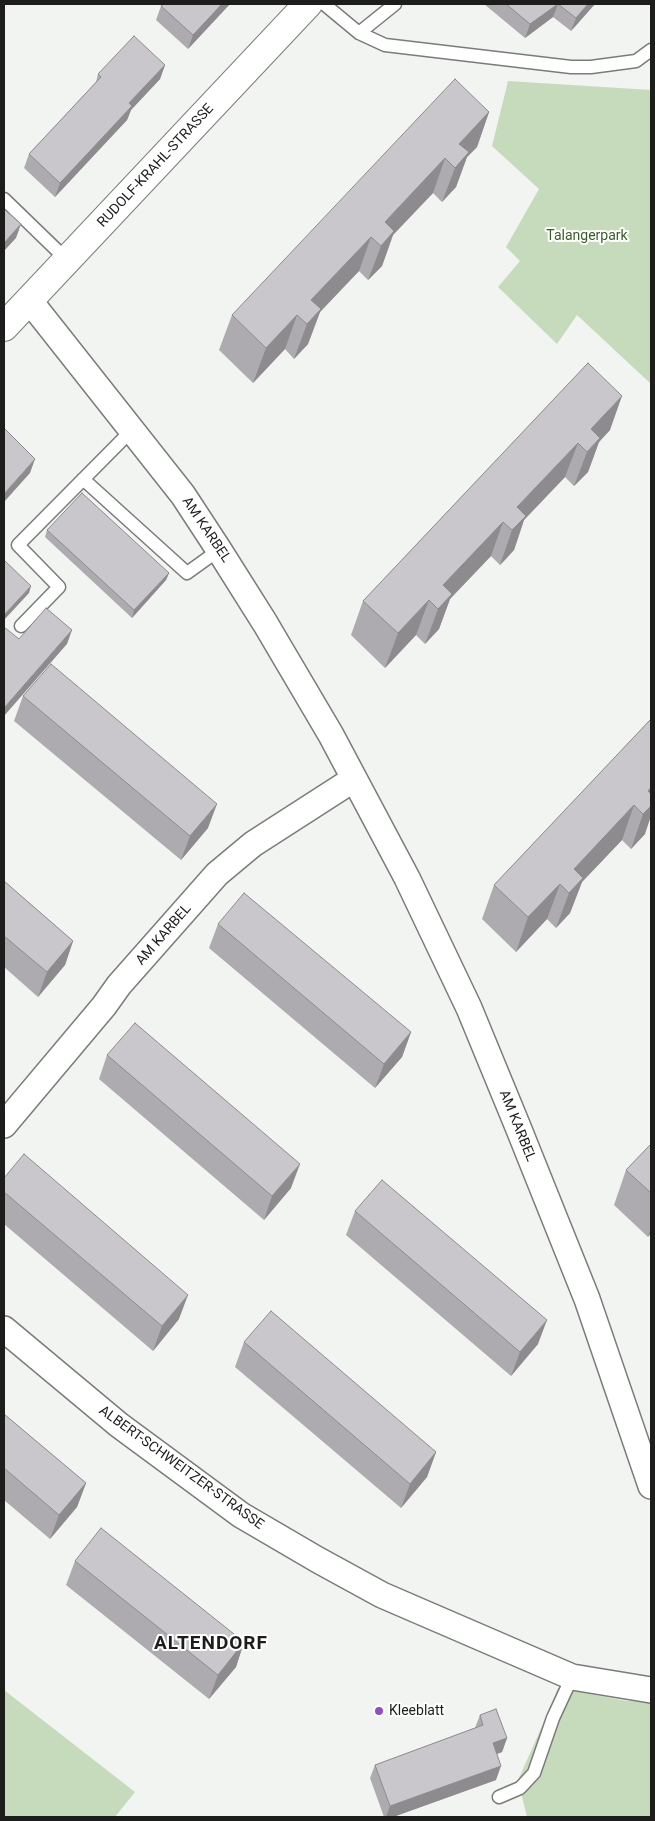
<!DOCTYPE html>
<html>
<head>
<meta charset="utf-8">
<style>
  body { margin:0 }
  #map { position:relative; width:655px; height:1821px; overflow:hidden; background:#f1f4f0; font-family:Roboto,sans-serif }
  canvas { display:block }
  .frame { position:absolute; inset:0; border:5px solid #1d1e1c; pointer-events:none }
</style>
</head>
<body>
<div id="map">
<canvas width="655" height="1821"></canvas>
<div class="frame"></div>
</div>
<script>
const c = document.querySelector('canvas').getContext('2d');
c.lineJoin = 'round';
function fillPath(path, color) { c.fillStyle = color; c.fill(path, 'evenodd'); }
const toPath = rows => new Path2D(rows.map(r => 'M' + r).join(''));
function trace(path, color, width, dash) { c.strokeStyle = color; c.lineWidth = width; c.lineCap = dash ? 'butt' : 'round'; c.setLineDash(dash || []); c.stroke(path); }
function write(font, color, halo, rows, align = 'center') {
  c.font = font + ' Roboto,sans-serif'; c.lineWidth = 4; c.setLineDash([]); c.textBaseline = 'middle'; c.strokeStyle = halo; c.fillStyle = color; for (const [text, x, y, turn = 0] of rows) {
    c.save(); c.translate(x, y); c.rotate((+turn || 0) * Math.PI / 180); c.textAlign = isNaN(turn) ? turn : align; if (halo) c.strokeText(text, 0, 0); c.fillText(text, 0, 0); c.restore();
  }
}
const green = toPath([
  [508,81,651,90,651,384,577,315,557,344,498,287,520,261,506,247,539,189,492,146],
  [558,1688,627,1701,651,1702,651,1817,527,1817,518,1780,544,1722],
  [4,1690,135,1792,115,1817,4,1817]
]);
const lane = toPath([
  [324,4,359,33,385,45,571,67,591,67,636,61,651,50],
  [359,33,395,4],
  [4,199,67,260],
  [83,479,187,573,219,550],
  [21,626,59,587,18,545,132,430],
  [499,1797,520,1788,534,1773,553,1718,572,1677]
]);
const street = toPath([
  [29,300,183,495,219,550,265,623,331,735,407,878,469,1008,518,1127,587,1299,651,1486],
  [4,1125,104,1006,119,985,217,874,253,844,354,779],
  [4,1329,119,1425,241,1515,318,1560,382,1595,572,1677,651,1690]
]);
const secondary = toPath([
  [4,327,308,4]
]);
const wall = toPath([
  [230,4,188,49,156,20,161,6],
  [484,4,595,4,571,31,553,17,525,38],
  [165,65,160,79,131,110,127,120,55,197,24,168,29,154,96,82,98,74],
  [489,112,477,147,467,157,456,187,442,202,433,193,393,235,382,266,368,280,359,271,320,312,308,344,294,359,285,349,253,383,219,350,232,315],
  [588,363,610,430,599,442,588,472,574,486,565,477,524,520,514,550,507,558,500,565,491,556,450,599,439,629,425,644,416,635,385,668,351,635,363,601],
  [47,530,169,573,166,580,132,618,45,537],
  [23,696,208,828,181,860,14,721],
  [651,719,645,834,631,849,622,840,582,882,570,913,556,928,547,919,516,952,482,919,494,885],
  [4,881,73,941,65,965,38,997,4,967],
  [218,924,411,1032,402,1057,375,1088,209,948],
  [107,1055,291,1188,264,1220,99,1079],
  [651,1144,651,1233,648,1237,614,1205,626,1170],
  [4,1178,179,1319,153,1351,4,1224],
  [355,1211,538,1344,511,1376,346,1235],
  [244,1342,436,1452,427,1477,401,1508,235,1367],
  [4,1414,86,1483,77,1507,50,1539,4,1500],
  [75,1561,244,1642,236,1667,209,1699,66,1585],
  [480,1715,507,1738,502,1752,497,1754,496,1780,393,1817,384,1817,370,1778,375,1765,475,1728]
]);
const shadedWall = toPath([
  [222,4,230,4,188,49,193,35],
  [558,4,553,17,525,38,530,24],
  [588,4,595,4,571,31,576,18],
  [165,65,160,79,131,110,127,120,55,197,60,183,129,103],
  [489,112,477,147,467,157,456,187,442,202,455,168,459,144],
  [445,158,433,193,393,235,382,266,368,280,381,246,385,222],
  [21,224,16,238,4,251,4,243],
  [371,237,359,271,320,312,308,344,294,359,307,324,311,300],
  [297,315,285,349,253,383,266,348],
  [622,396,610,430,599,442,588,472,574,486,587,452,591,429],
  [578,443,565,477,524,520,514,550,500,565,512,530,517,507],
  [35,459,30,473,4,502,4,494],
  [503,522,491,556,450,599,439,629,425,644,438,609,443,585],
  [169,573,166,580,132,618,134,610],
  [31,586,29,593,4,620,4,615],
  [429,600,416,635,385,668,398,633],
  [72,630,67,644,4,716,4,708],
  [651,787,651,816,645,834,631,849,643,814,648,791],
  [217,804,208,828,181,860,190,836],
  [634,805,622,840,582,882,570,913,556,928,569,893,574,869],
  [560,884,547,919,516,952,528,917],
  [73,941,65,965,38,997,47,972],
  [411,1032,402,1057,375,1088,384,1064],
  [300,1164,291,1188,264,1220,272,1196],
  [651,1228,651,1233,648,1237],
  [188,1295,179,1319,153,1351,162,1326],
  [547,1320,538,1344,511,1376,520,1352],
  [436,1452,427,1477,401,1508,410,1484],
  [86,1483,77,1507,50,1539,59,1515],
  [244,1642,236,1667,209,1699,218,1675],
  [507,1738,502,1752,488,1757,493,1743],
  [501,1766,496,1780,393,1817,386,1817,390,1806]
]);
const building = toPath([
  [164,4,222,4,193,35,161,6,164,4],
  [506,4,558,4,530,24,506,4],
  [558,4,588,4,576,18,558,4],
  [134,36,165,65,129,103,132,106,60,183,29,154,101,77,98,74,134,36],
  [455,79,489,112,459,144,469,152,455,168,445,158,385,222,394,231,381,246,371,237,311,300,321,309,307,324,297,315,266,348,232,315,455,79],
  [4,209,21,224,4,243,4,209],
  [588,363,622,396,591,429,600,438,587,452,578,443,517,507,526,516,512,530,503,522,443,585,452,594,438,609,429,600,398,633,363,601,588,363],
  [4,428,35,459,4,494,4,428],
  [82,493,169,573,134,610,47,530,82,493],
  [4,560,31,586,4,615,4,560],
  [46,608,72,630,4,708,4,627,19,639,46,608],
  [51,664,217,804,190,836,23,696,51,664],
  [651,719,651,787,648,791,651,794,651,806,643,814,634,805,574,869,583,878,569,893,560,884,528,917,494,885,651,719],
  [4,881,73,941,47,972,4,936,4,881],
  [244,893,411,1032,384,1064,218,924,244,893],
  [135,1023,300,1164,272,1196,107,1055,135,1023],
  [651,1144,651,1193,626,1170,651,1144],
  [24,1154,188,1295,162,1326,4,1192,4,1178,24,1154],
  [382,1180,547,1320,520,1352,355,1211,382,1180],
  [271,1311,436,1452,410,1484,244,1342,271,1311],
  [4,1414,86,1483,59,1515,4,1468,4,1414],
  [101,1528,244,1642,218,1675,75,1561,101,1528],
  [496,1709,507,1738,493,1743,501,1766,390,1806,375,1765,483,1725,480,1715,496,1709]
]);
const markers = [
  [379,1711,5,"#944dc0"]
];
const streetNames = [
  ["RUDOLF-KRAHL-STRASSE",156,166,-47],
  ["AM KARBEL",206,530,56],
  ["AM KARBEL",164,935,-49],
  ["AM KARBEL",517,1126,68],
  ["ALBERT-SCHWEITZER-STRASSE",181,1468,36]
];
const parkNames = [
  ["Talangerpark",587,236]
];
const poiNames = [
  ["Kleeblatt",389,1711]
];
const districtNames = [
  ["ALTENDORF",211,1644]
];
fillPath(green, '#c6dbbc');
trace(lane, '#7a7c79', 15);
trace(street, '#7a7c79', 28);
trace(secondary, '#7a7c79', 30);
trace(lane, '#fff', 12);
trace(street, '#fff', 25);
trace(secondary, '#fff', 28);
fillPath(wall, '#adabaf');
fillPath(shadedWall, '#8d8b8e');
fillPath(building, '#c9c7cb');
trace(building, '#8d8b8e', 1);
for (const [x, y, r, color] of markers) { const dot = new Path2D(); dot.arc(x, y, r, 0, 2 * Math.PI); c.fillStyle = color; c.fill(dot); trace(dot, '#fff', 2); }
write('14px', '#1d1e1c', '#fff', streetNames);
write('14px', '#3a5d25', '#fff', parkNames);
write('14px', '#1d1e1c', '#fff', poiNames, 'left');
c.letterSpacing = '1px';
write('bold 19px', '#1d1e1c', '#fff', districtNames);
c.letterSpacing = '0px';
</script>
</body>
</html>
